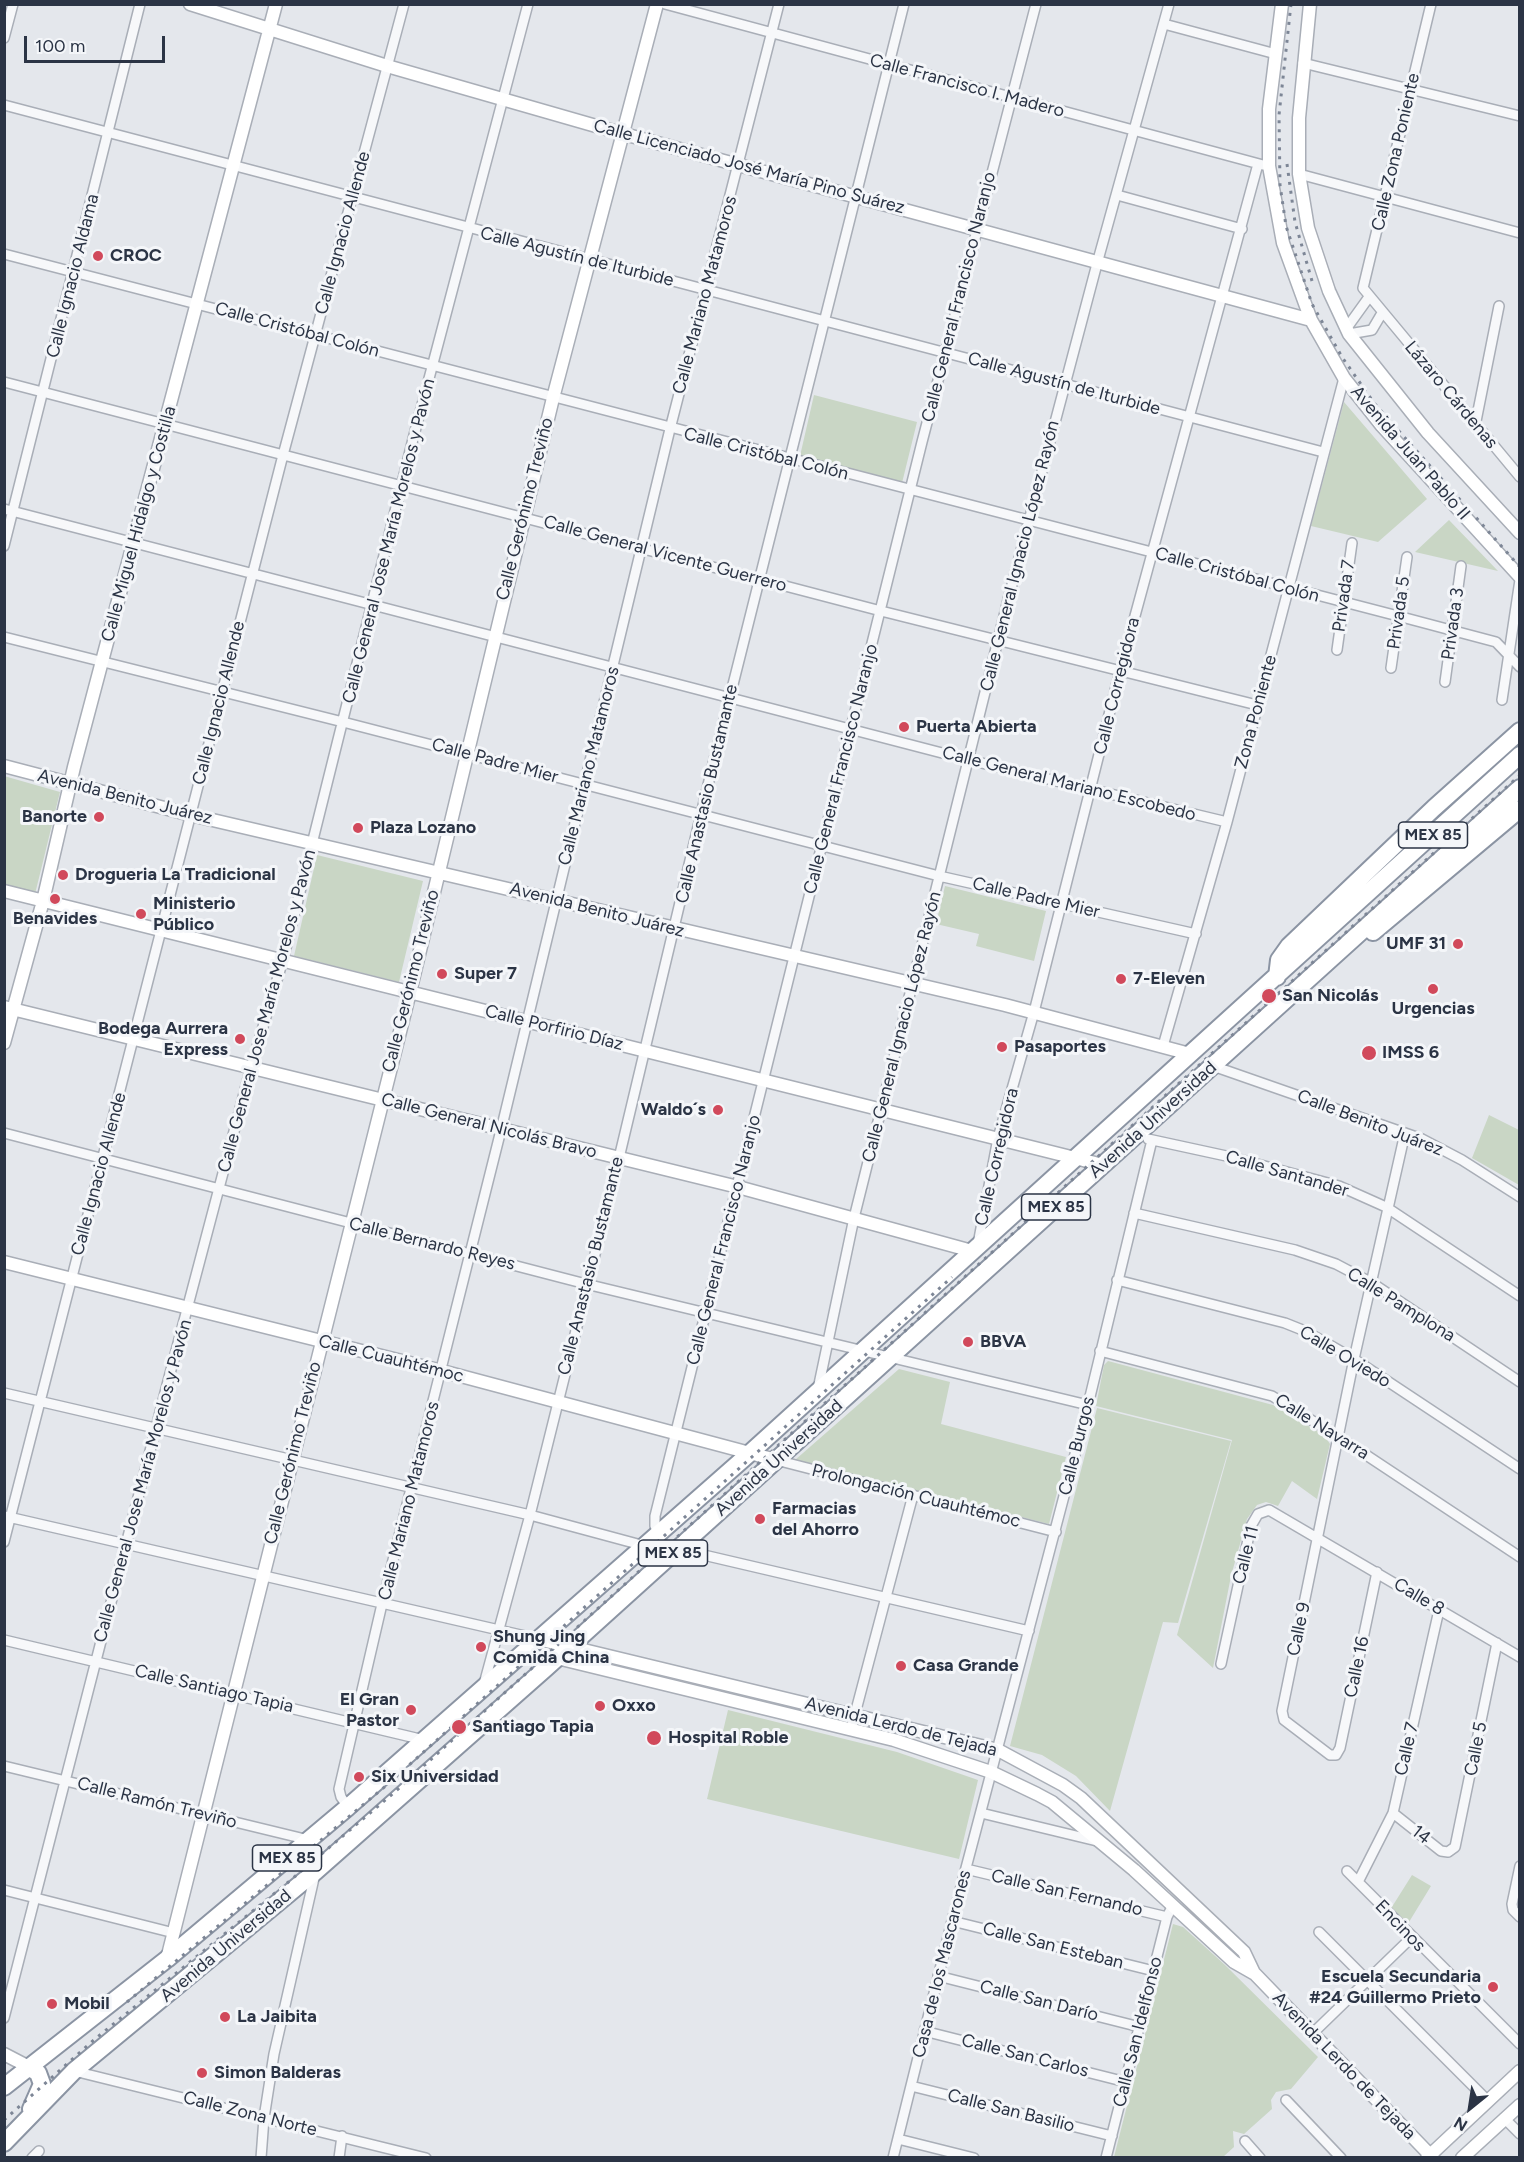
<!DOCTYPE html>
<html>
<head>
<meta charset="utf-8">
<style>
  body { margin:0 }
  #map { position:relative; width:1524px; height:2162px; overflow:hidden; background:#e4e7ec; font-family:Figtree,sans-serif }
  canvas { display:block }
  .frame { position:absolute; inset:0; border:6px solid #2b3445; pointer-events:none }
  .north { position:absolute; left:1440px; top:2078px; width:60px; height:60px; -webkit-text-stroke:4px #f4f6f9; paint-order:stroke; rotate:210deg; font-size:16px; font-weight:700; line-height:24px; text-align:center; color:#2b3445 }
  .north::after { content:''; display:block; margin:auto; width:21px; height:27px; background:#2b3445; clip-path:polygon(50% 0,100% 100%,50% 72%,0 100%) }
  .scale { position:absolute; left:24px; top:36px; width:141px; height:27px; box-sizing:border-box; border:3px solid #2b3445; border-top:0; padding-left:8px; font-size:18px; line-height:21px; white-space:nowrap; color:#2b3445; -webkit-text-stroke:4px #f4f6f9; paint-order:stroke }
</style>
</head>
<body>
<div id="map">
<canvas width="1524" height="2162"></canvas>
<div class="frame"></div>
<div class="north">N</div>
<div class="scale">100 m</div>
</div>
<script>
const c = document.querySelector('canvas').getContext('2d');
c.lineJoin = 'round';
function fillPath(path, color) { c.fillStyle = color; c.fill(path, 'evenodd'); }
const toPath = rows => new Path2D(rows.map(r => 'M' + r).join(''));
function trace(path, color, width, dash) { c.strokeStyle = color; c.lineWidth = width; c.lineCap = dash ? 'butt' : 'round'; c.setLineDash(dash || []); c.stroke(path); }
function write(font, color, halo, rows, align = 'center') {
  c.font = font + ' Figtree,sans-serif'; c.lineWidth = 6; c.setLineDash([]); c.textBaseline = 'middle'; c.strokeStyle = halo; c.fillStyle = color; for (const [text, x, y, turn = 0] of rows) {
    c.save(); c.translate(x, y); c.rotate((+turn || 0) * Math.PI / 180); c.textAlign = isNaN(turn) ? turn : align; if (halo) c.strokeText(text, 0, 0); c.fillText(text, 0, 0); c.restore();
  }
}
const green = toPath([
  [814,395,917,422,902,483,800,456],
  [1344,402,1427,499,1378,542,1311,526],
  [1449,520,1498,571,1415,552],
  [4,776,60,792,35,894,5,887],
  [317,855,423,881,399,982,294,956],
  [945,886,1046,911,1034,961,976,946,979,934,936,924],
  [1489,1115,1519,1130,1519,1185,1472,1158],
  [1108,1361,1273,1405,1324,1435,1330,1444,1317,1499,1292,1481,1278,1506,1266,1502,1257,1505,1247,1519,1231,1576,1213,1668,1177,1635,1232,1440,1096,1406,1104,1365],
  [899,1369,950,1382,941,1424,1066,1457,1049,1524,795,1460],
  [1097,1408,1231,1441,1178,1623,1163,1622,1110,1811,1076,1776,1042,1755,1010,1746],
  [728,1710,897,1752,978,1780,959,1859,707,1799],
  [1412,1875,1431,1886,1409,1922,1390,1910],
  [1173,1924,1183,1927,1224,1964,1318,2057,1291,2089,1276,2092,1271,2100,1272,2109,1244,2134,1233,2131,1234,2147,1223,2157,1114,2157]
]);
const street = toPath([
  [665,4,1263,165],
  [1431,4,1363,288,1520,477],
  [1164,24,1276,54],
  [4,38,13,4],
  [1303,63,1520,116],
  [4,105,1323,452],
  [1299,174,1520,233],
  [1117,195,1242,229],
  [4,254,1398,616,1496,642,1520,667],
  [1346,329,1369,297],
  [1349,334,1372,330,1382,313],
  [4,382,881,611,1257,705],
  [1475,426,1499,306],
  [4,509,969,760,1227,822],
  [4,546,140,4],
  [4,637,343,722,939,876,1196,934],
  [1337,650,1352,543],
  [1391,668,1407,557],
  [1445,682,1461,566],
  [1502,700,1520,580],
  [1163,1046,1227,822,1344,378],
  [1213,1066,1422,1139,1462,1160,1520,1197],
  [4,1133,586,1284,1088,1405],
  [1148,1139,1231,1157,1339,1186,1386,1207,1520,1296],
  [1134,1213,1295,1250,1336,1264,1372,1283,1520,1382],
  [978,1244,998,1138,1034,1012,1120,671,1258,164],
  [1117,1280,1285,1323,1305,1331,1354,1359,1520,1469],
  [1100,1351,1272,1396,1339,1437,1520,1557],
  [818,1389,854,1218,1009,596,1098,260,1169,4],
  [4,1393,530,1515,645,1546],
  [776,1460,1056,1532],
  [4,1516,538,1639],
  [659,1533,655,1526,655,1516,922,442,1036,4],
  [4,1542,283,455,404,4],
  [678,1549,1029,1631],
  [1377,1572,1340,1748,1336,1755,1330,1755,1284,1720,1282,1711,1354,1359,1405,1133],
  [4,1640,424,1740],
  [1221,1664,1251,1526,1258,1514,1269,1510,1520,1657],
  [484,1684,530,1515,619,1158,713,764,904,4],
  [851,1729,913,1495],
  [4,1766,309,1840],
  [348,1807,341,1797,339,1789,382,1604,501,1130,670,429,779,4],
  [981,1813,1097,1841],
  [1393,1813,1441,1851,1448,1852,1455,1847,1497,1643],
  [1520,1866,1512,1904,1513,1910,1520,1917],
  [966,1869,1167,1917],
  [1347,1871,1520,2044],
  [1358,1882,1393,1813,1439,1610],
  [4,1890,174,1933],
  [952,1921,1154,1971],
  [1319,1932,1487,2100],
  [938,1976,1140,2027],
  [4,2018,167,1385,251,1067,283,960,413,439,528,4],
  [924,2031,1126,2082],
  [1313,2033,1411,1938],
  [74,2071,426,2158],
  [911,2086,1112,2136],
  [1286,2100,1341,2158],
  [1504,2118,1520,2134],
  [898,2139,974,2158],
  [1245,2141,1260,2158],
  [32,2158,39,2151],
  [261,2158,264,2118,274,2054,315,1874],
  [339,2158,342,2136],
  [893,2158,952,1921,1088,1405,1152,1140],
  [1106,2158,1167,1917,1172,1907]
]);
const secondary = toPath([
  [190,4,387,66,624,134,1311,320],
  [1282,4,1269,109,1269,166,1283,243,1311,320,1344,378,1382,426,1520,577],
  [1310,4,1299,118,1299,174,1308,228,1329,291,1349,334,1428,433,1520,533],
  [4,766,191,815,1005,1005,1190,1054],
  [4,891,1103,1165],
  [4,1007,738,1187,972,1251],
  [4,1043,43,901,74,767,276,4],
  [4,1262,442,1371,776,1460],
  [538,1639,998,1750,1063,1785,1081,1798,1244,1952,1254,1973],
  [557,1658,894,1740,991,1772,1037,1794,1052,1802,1134,1870,1234,1962,1255,1974,1433,2158],
  [167,1959,410,992,553,398,657,4],
  [4,2054,29,2067],
  [1427,2158,1520,2071],
  [1462,2158,1520,2105]
]);
const highway = toPath([
  [1373,932,1520,809],
  [1277,977,1279,960,1289,946,1434,808,1520,731],
  [29,2067,38,2073,42,2084,31,2109],
  [4,2087,167,1959,348,1807,750,1453,1520,755],
  [4,2143,74,2071,316,1871,546,1668,1520,788]
]);
const rail = toPath([
  [1291,4,1279,115,1280,185,1286,226,1312,304,1342,357,1374,403,1520,567],
  [1287,164,1295,222,1312,281],
  [127,2002,388,1784,952,1277],
  [4,2120,95,2039,286,1884,396,1791,1520,775]
]);
const markers = [
  [98,256,6,"#d1495b"],
  [904,727,6,"#d1495b"],
  [99,817,6,"#d1495b"],
  [358,828,6,"#d1495b"],
  [63,875,6,"#d1495b"],
  [55,899,6,"#d1495b"],
  [141,914,6,"#d1495b"],
  [1458,944,6,"#d1495b"],
  [442,974,6,"#d1495b"],
  [1121,979,6,"#d1495b"],
  [1433,989,6,"#d1495b"],
  [1269,996,8,"#d1495b"],
  [240,1039,6,"#d1495b"],
  [1002,1047,6,"#d1495b"],
  [1369,1053,8,"#d1495b"],
  [718,1110,6,"#d1495b"],
  [968,1342,6,"#d1495b"],
  [760,1519,6,"#d1495b"],
  [481,1647,6,"#d1495b"],
  [901,1666,6,"#d1495b"],
  [600,1706,6,"#d1495b"],
  [411,1710,6,"#d1495b"],
  [459,1727,8,"#d1495b"],
  [654,1738,8,"#d1495b"],
  [359,1777,6,"#d1495b"],
  [1493,1987,6,"#d1495b"],
  [52,2004,6,"#d1495b"],
  [225,2017,6,"#d1495b"],
  [202,2073,6,"#d1495b"]
];
const shields = [
  [1433,835,69],
  [1056,1207,69],
  [673,1553,69],
  [287,1858,69]
];
const shieldNames = [
  ["MEX 85",1433,835],
  ["MEX 85",1056,1207],
  ["MEX 85",673,1553],
  ["MEX 85",287,1858]
];
const streetNames = [
  ["Calle Francisco I. Madero",967,86,15],
  ["Calle Zona Poniente",1396,152,-77],
  ["Calle Licenciado José María Pino Suárez",749,167,15],
  ["Calle Ignacio Allende",343,233,-75],
  ["Calle Agustín de Iturbide",577,257,14],
  ["Calle Ignacio Aldama",73,276,-76],
  ["Calle Mariano Matamoros",705,295,-75],
  ["Calle General Francisco Naranjo",959,297,-76],
  ["Calle Cristóbal Colón",297,330,15],
  ["Calle Agustín de Iturbide",1064,384,15],
  ["Lázaro Cárdenas",1451,395,50],
  ["Avenida Juan Pablo II",1410,453,49],
  ["Calle Cristóbal Colón",766,454,14],
  ["Calle Gerónimo Treviño",525,509,-76],
  ["Calle Miguel Hidalgo y Costilla",139,524,-75],
  ["Calle General Jose María Morelos y Pavón",389,541,-76],
  ["Calle General Vicente Guerrero",665,554,15],
  ["Calle General Ignacio López Rayón",1020,556,-76],
  ["Calle Cristóbal Colón",1237,575,15],
  ["Privada 7",1344,596,-82],
  ["Privada 5",1399,613,-82],
  ["Privada 3",1453,624,-82],
  ["Calle Corregidora",1117,686,-76],
  ["Calle Ignacio Allende",219,703,-76],
  ["Zona Poniente",1256,712,-75],
  ["Calle Padre Mier",495,761,15],
  ["Calle Mariano Matamoros",589,766,-76],
  ["Calle General Francisco Naranjo",841,769,-76],
  ["Calle General Mariano Escobedo",1069,784,14],
  ["Calle Anastasio Bustamante",707,794,-77],
  ["Avenida Benito Juárez",125,797,14],
  ["Calle Padre Mier",1036,898,13],
  ["Avenida Benito Juárez",597,910,14],
  ["Calle Gerónimo Treviño",411,981,-76],
  ["Calle General Jose María Morelos y Pavón",267,1011,-75],
  ["Calle General Ignacio López Rayón",902,1027,-76],
  ["Calle Porfirio Díaz",554,1028,14],
  ["Avenida Universidad",1153,1120,-42],
  ["Calle Benito Juárez",1370,1123,21],
  ["Calle General Nicolás Bravo",489,1126,14],
  ["Calle Corregidora",997,1157,-77],
  ["Calle Ignacio Allende",99,1174,-75],
  ["Calle Santander",1287,1174,16],
  ["Calle General Francisco Naranjo",724,1240,-76],
  ["Calle Bernardo Reyes",432,1244,14],
  ["Calle Anastasio Bustamante",591,1266,-76],
  ["Calle Pamplona",1401,1305,32],
  ["Calle Oviedo",1345,1357,31],
  ["Calle Cuauhtémoc",391,1359,14],
  ["Calle Navarra",1322,1427,32],
  ["Calle Burgos",1077,1446,-76],
  ["Calle Gerónimo Treviño",293,1453,-76],
  ["Avenida Universidad",779,1458,-42],
  ["Calle General Jose María Morelos y Pavón",143,1481,-75],
  ["Prolongación Cuauhtémoc",916,1496,14],
  ["Calle Mariano Matamoros",409,1501,-76],
  ["Calle 11",1246,1555,-76],
  ["Calle 8",1419,1597,31],
  ["Calle 9",1299,1629,-78],
  ["Calle 16",1357,1667,-78],
  ["Calle Santiago Tapia",214,1689,13],
  ["Avenida Lerdo de Tejada",901,1727,14],
  ["Calle 7",1407,1749,-77],
  ["Calle 5",1476,1749,-79],
  ["Calle Ramón Treviño",157,1803,14],
  ["14",1421,1835,38],
  ["Calle San Fernando",1067,1893,13],
  ["Encinos",1400,1926,46],
  ["Avenida Universidad",226,1946,-40],
  ["Calle San Esteban",1053,1946,14],
  ["Casa de los Mascarones",942,1964,-76],
  ["Calle San Darío",1039,2001,14],
  ["Calle San Idelfonso",1138,2032,-76],
  ["Calle San Carlos",1025,2056,14],
  ["Avenida Lerdo de Tejada",1344,2066,46],
  ["Calle San Basilio",1011,2111,14],
  ["Calle Zona Norte",250,2114,14]
];
const poiNames = [
  ["CROC",110,256],
  ["Puerta Abierta",916,727],
  ["Banorte",87,817,"right"],
  ["Plaza Lozano",370,828],
  ["Drogueria La Tradicional",75,875],
  ["Ministerio",153,904],
  ["Público",153,925],
  ["Benavides",55,919,"center"],
  ["UMF 31",1446,944,"right"],
  ["Super 7",454,974],
  ["7-Eleven",1133,979],
  ["San Nicolás",1282,996],
  ["Urgencias",1433,1009,"center"],
  ["Bodega Aurrera",228,1029,"right"],
  ["Express",228,1050,"right"],
  ["Pasaportes",1014,1047],
  ["IMSS 6",1382,1053],
  ["Waldo´s",706,1110,"right"],
  ["BBVA",980,1342],
  ["Farmacias",772,1509],
  ["del Ahorro",772,1530],
  ["Shung Jing",493,1637],
  ["Comida China",493,1658],
  ["Casa Grande",913,1666],
  ["El Gran",399,1700,"right"],
  ["Pastor",399,1721,"right"],
  ["Oxxo",612,1706],
  ["Santiago Tapia",472,1727],
  ["Hospital Roble",668,1738],
  ["Six Universidad",371,1777],
  ["Escuela Secundaria",1481,1977,"right"],
  ["#24 Guillermo Prieto",1481,1998,"right"],
  ["Mobil",64,2004],
  ["La Jaibita",237,2017],
  ["Simon Balderas",214,2073]
];
fillPath(green, '#c9d6c5');
trace(street, '#a9aeb7', 12);
trace(secondary, '#a9aeb7', 15);
trace(highway, '#8b94a3', 20);
trace(street, '#f7f8fa', 9);
trace(secondary, '#fff', 12);
trace(highway, '#fff', 16);
trace(rail, '#7d8696', 3, [3, 6]);
for (const [x, y, r, color] of markers) { const dot = new Path2D(); dot.arc(x, y, r, 0, 2 * Math.PI); c.fillStyle = color; c.fill(dot); trace(dot, '#f4f6f9', 2); }
for (const [x, y, w] of shields) { const box = new Path2D(); box.roundRect(x - w / 2, y - 13, w, 26, 4.5); c.fillStyle = '#f4f6f9'; c.fill(box); trace(box, '#2b3445', 1.5); }
write('bold 16px', '#2b3445', null, shieldNames);
write('18px', '#2b3445', '#f4f6f9', streetNames);
write('bold 18px', '#2b3445', '#f4f6f9', poiNames, 'left');
</script>
</body>
</html>
